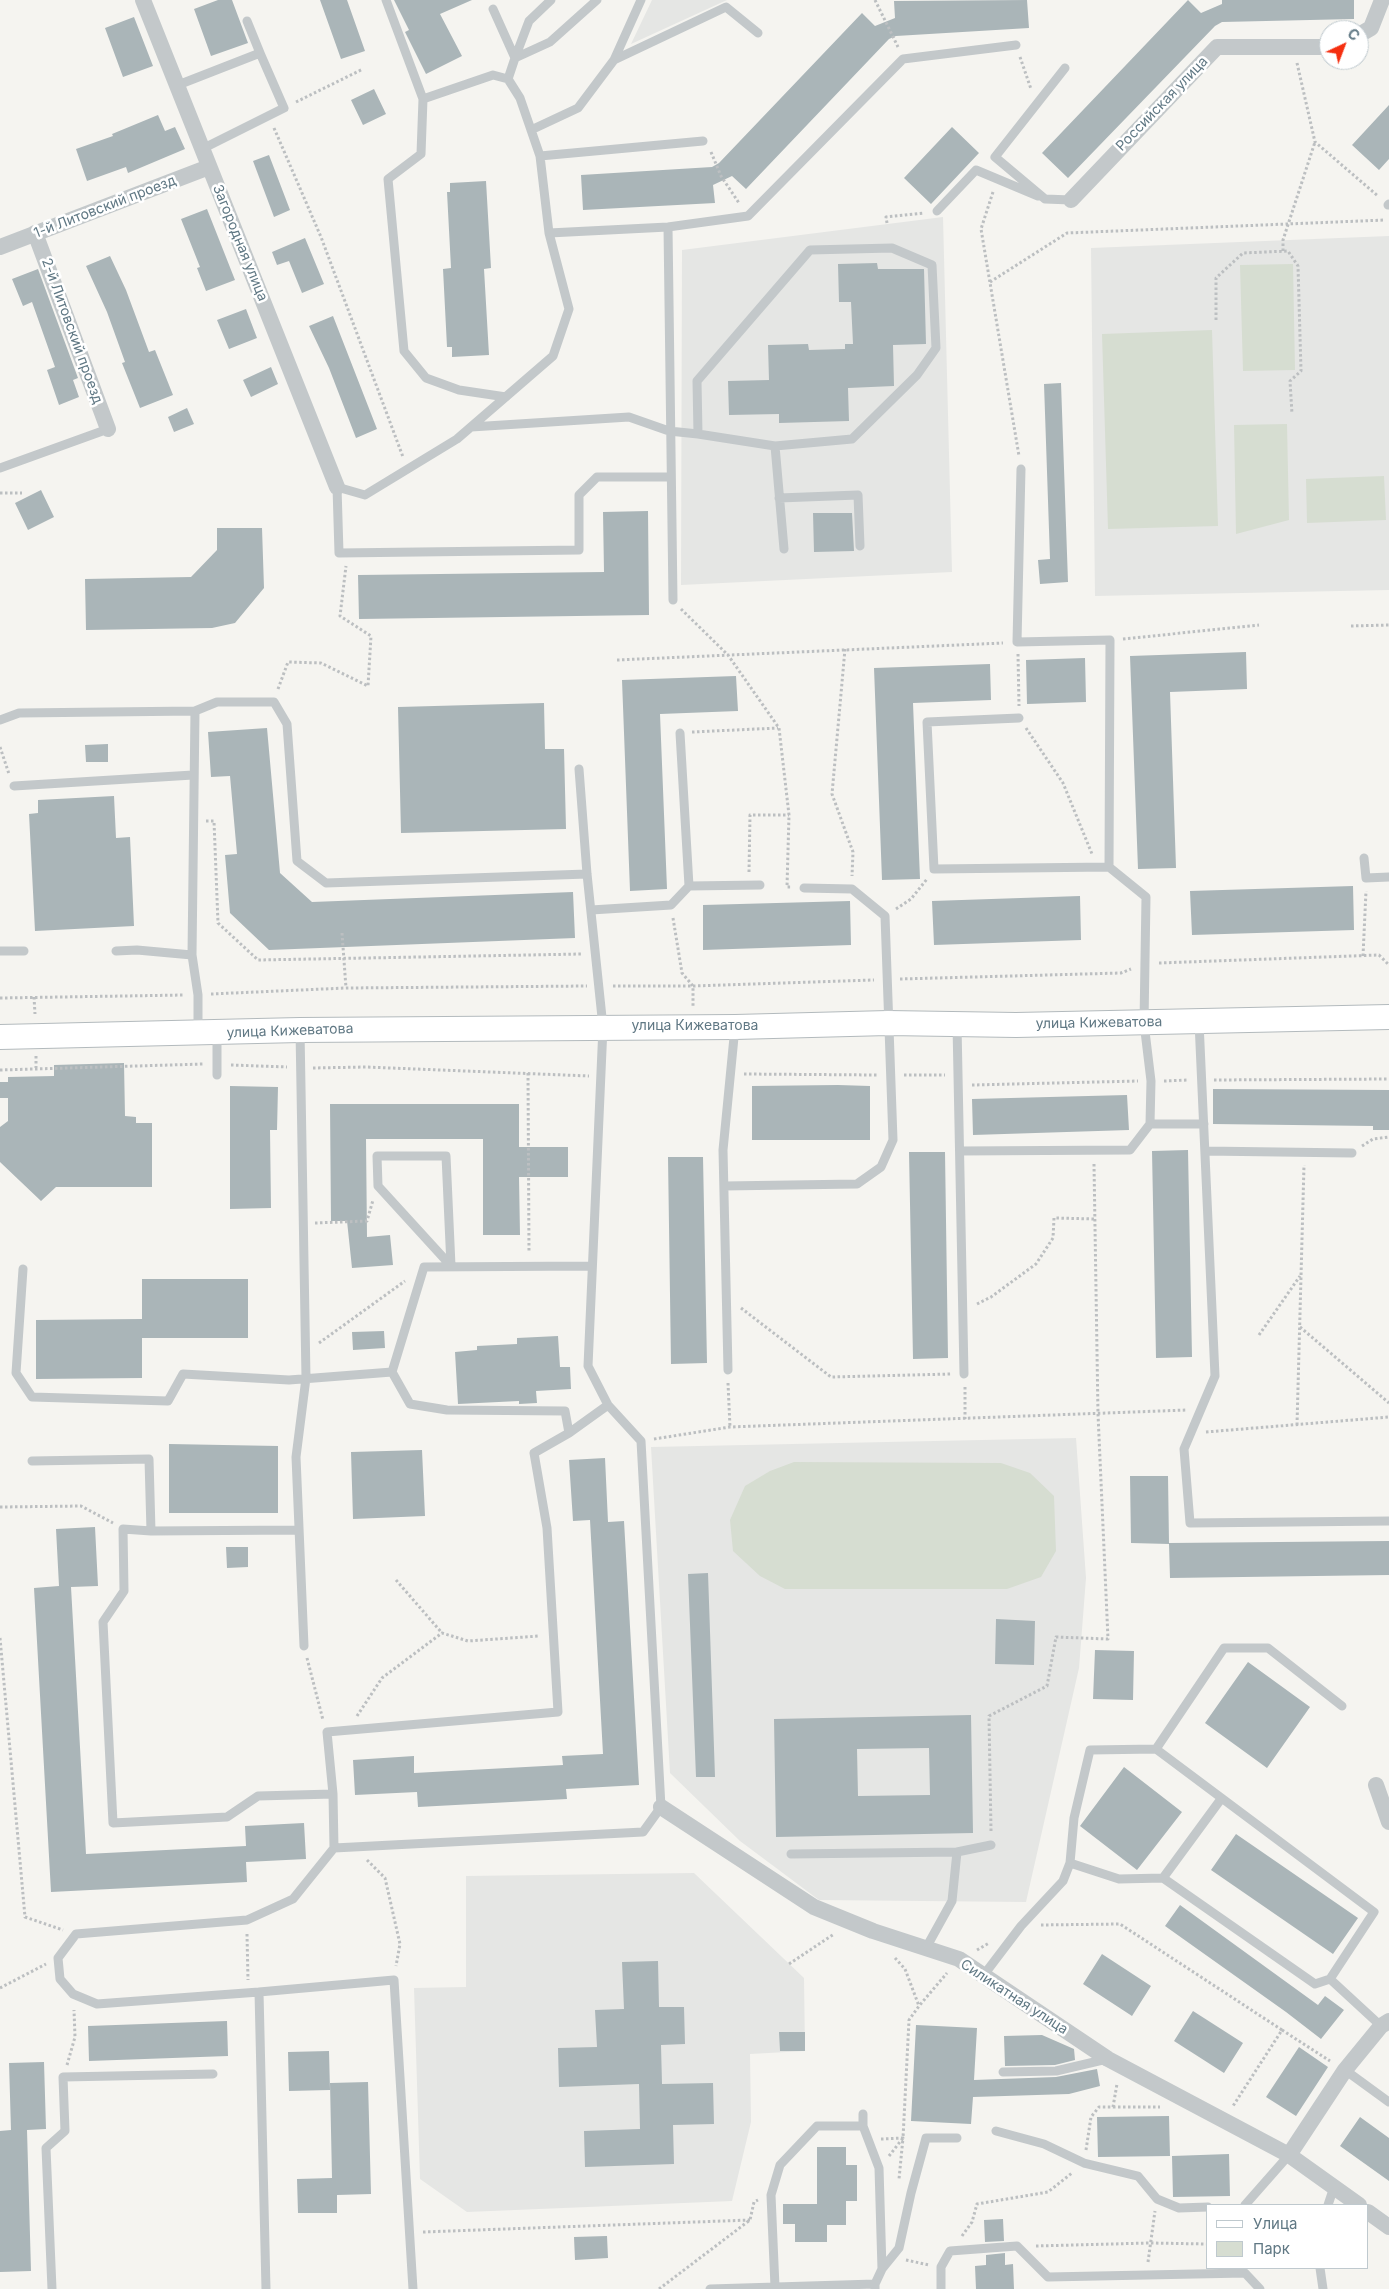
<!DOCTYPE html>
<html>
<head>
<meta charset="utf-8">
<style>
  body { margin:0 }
  #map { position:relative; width:1389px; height:2289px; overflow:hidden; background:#f5f4f0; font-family:Inter,sans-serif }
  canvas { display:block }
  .legend { position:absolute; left:1206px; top:2204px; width:162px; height:65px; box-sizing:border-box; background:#fff; border:1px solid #bfc9ce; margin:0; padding:6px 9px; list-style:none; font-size:15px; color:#607884 }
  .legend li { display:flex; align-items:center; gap:10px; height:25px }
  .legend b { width:25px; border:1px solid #bfc9ce }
  .north { position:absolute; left:1319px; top:20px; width:50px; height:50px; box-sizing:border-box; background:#fff; border:1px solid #bfc9ce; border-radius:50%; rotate:43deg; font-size:14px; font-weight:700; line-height:20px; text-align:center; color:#607884 }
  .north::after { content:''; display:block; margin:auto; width:18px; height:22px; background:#f52f10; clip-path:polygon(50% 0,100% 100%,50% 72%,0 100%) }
</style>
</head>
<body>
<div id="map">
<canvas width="1389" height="2289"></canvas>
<ul class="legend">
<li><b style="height:6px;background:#fff"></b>Улица</li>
<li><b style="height:14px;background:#d6ddd1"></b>Парк</li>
</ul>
<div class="north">С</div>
</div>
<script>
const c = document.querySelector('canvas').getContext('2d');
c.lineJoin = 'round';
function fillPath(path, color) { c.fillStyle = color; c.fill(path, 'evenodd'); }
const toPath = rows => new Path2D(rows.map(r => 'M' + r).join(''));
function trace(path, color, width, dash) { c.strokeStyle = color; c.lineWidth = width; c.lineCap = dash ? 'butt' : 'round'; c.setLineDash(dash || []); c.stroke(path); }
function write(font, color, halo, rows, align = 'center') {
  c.font = font + ' Inter,sans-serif'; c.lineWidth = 5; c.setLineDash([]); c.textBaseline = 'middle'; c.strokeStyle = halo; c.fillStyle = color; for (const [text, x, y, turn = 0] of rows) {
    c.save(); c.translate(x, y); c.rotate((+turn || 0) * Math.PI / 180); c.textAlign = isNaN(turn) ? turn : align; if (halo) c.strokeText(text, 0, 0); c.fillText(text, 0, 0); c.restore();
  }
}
const built = toPath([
  [652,0,727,0,631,44],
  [943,217,952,572,681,585,682,250],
  [1389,236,1389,590,1095,596,1091,248],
  [1076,1438,1086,1578,1079,1668,1026,1902,819,1900,740,1841,670,1773,651,1447],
  [694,1873,804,1978,805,2051,750,2054,751,2122,732,2201,467,2212,420,2179,414,1988,466,1987,466,1876]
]);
const green = toPath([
  [1293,264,1295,370,1243,371,1240,265],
  [1212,330,1218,526,1108,529,1102,334],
  [1287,424,1289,520,1236,534,1234,425],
  [1384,476,1386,520,1307,523,1306,479],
  [794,1462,1001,1463,1030,1473,1054,1496,1056,1551,1041,1577,1007,1589,785,1589,760,1576,733,1551,730,1520,745,1486,770,1471]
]);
const building = toPath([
  [218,0,232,0,248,43,211,56,194,9],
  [320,0,347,0,365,51,341,59],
  [394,0,472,0,440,14,462,56,426,74,405,32,409,30],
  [1027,0,1029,28,896,36,889,39,746,189,732,176,713,185,715,203,583,210,581,175,712,167,719,163,862,13,875,26,895,18,894,1],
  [1188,0,1201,13,1222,4,1222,0,1354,0,1354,19,1222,22,1215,26,1068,178,1042,153],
  [134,17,153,66,123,77,105,28],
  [374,89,386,114,363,125,351,100],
  [1389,105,1389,159,1379,170,1352,145],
  [158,115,165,131,175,127,185,149,128,173,126,167,87,181,76,149,113,136,112,134],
  [952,127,979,153,931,204,904,178],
  [269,155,290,210,274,217,253,161],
  [486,181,491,268,484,269,489,355,452,357,452,347,447,347,443,269,451,268,447,192,450,192,450,183],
  [207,209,235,280,206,291,197,268,200,267,181,219],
  [305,238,324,284,302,293,289,261,277,265,272,252],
  [110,256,126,290,149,352,155,350,173,395,140,408,122,363,125,362,107,312,86,266],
  [877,263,878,269,924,269,926,344,893,345,894,386,848,388,849,421,779,423,779,414,729,415,728,381,769,380,768,345,808,344,809,350,845,349,845,344,853,344,851,302,839,302,838,264],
  [38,269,78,378,73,380,79,397,59,405,47,370,55,367,32,302,23,306,12,279],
  [246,309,257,338,229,349,217,320],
  [333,316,377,429,356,438,329,368,309,326],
  [271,367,278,384,251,397,243,380],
  [1061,383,1068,582,1040,584,1038,560,1050,559,1044,384],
  [187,408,194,424,174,432,168,417],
  [41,490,54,517,28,530,15,503],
  [648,511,649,615,359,619,358,575,604,572,603,512],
  [813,513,852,513,854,551,814,552],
  [217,528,262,528,264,588,235,623,212,628,86,630,85,579,191,577,217,550],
  [1246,652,1247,689,1170,692,1176,868,1138,869,1130,656],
  [1085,658,1086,702,1027,704,1026,660],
  [990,664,991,700,913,703,920,879,882,880,874,668],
  [736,676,738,711,660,714,667,889,630,891,622,680],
  [544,703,545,749,564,749,566,829,401,833,398,707],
  [267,728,280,873,312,902,573,892,575,938,269,950,230,913,225,855,237,854,230,776,211,777,208,732],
  [108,744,108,762,86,762,85,745],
  [114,796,116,838,130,837,134,926,35,931,29,814,38,813,38,800],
  [1353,886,1354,930,1192,935,1190,891],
  [1080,896,1081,940,934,945,932,901],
  [850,901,851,945,703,950,703,905],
  [124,1063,125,1116,136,1117,136,1123,152,1123,152,1187,56,1187,41,1201,0,1162,0,1127,8,1121,8,1098,0,1098,0,1082,8,1082,8,1077,54,1076,54,1065],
  [838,1085,870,1086,870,1140,752,1140,752,1086],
  [230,1086,278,1087,277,1130,270,1130,271,1208,230,1209],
  [1213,1089,1389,1090,1389,1130,1373,1130,1373,1126,1213,1124],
  [1127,1095,1129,1130,973,1135,972,1099],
  [330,1104,519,1104,519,1147,568,1147,568,1177,519,1177,520,1235,483,1235,483,1139,366,1139,367,1237,390,1235,393,1265,352,1268,347,1221,331,1221],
  [1188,1150,1192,1357,1156,1358,1152,1151],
  [909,1152,945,1152,948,1358,913,1359],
  [668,1157,703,1157,707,1363,671,1364],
  [142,1279,248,1279,248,1338,142,1338,142,1378,36,1379,36,1320,142,1319],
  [384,1331,385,1348,353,1350,352,1332],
  [558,1336,560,1367,570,1367,571,1389,536,1391,537,1403,519,1404,519,1401,458,1404,455,1352,477,1350,477,1346,517,1344,517,1338],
  [169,1444,278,1446,278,1513,169,1513],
  [422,1450,425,1516,353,1519,351,1452],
  [605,1458,608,1522,624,1521,639,1785,566,1789,567,1799,418,1807,417,1792,355,1795,353,1760,414,1756,414,1773,563,1765,562,1756,603,1754,590,1520,573,1521,569,1460],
  [1130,1476,1168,1476,1169,1543,1389,1541,1389,1575,1170,1578,1169,1544,1131,1543],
  [95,1527,98,1586,71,1587,86,1854,246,1846,245,1826,304,1823,306,1859,246,1862,247,1882,51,1892,34,1588,59,1586,56,1529],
  [226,1547,248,1547,248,1567,227,1568],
  [708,1573,715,1777,696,1777,688,1574],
  [996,1619,1035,1621,1034,1665,995,1664],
  [1095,1650,1134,1651,1133,1700,1093,1699],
  [1248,1662,1310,1707,1267,1768,1205,1723],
  [971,1715,973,1833,776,1837,774,1719],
  [929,1748,930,1795,858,1796,857,1749],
  [1124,1767,1182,1812,1137,1870,1080,1826],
  [1236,1834,1358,1918,1333,1954,1211,1870],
  [1180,1905,1318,2005,1325,1996,1344,2010,1321,2039,1286,2012,1165,1926],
  [1102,1954,1151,1986,1132,2016,1083,1984],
  [658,1961,659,2007,684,2007,685,2044,661,2045,662,2084,713,2083,714,2124,673,2125,674,2164,585,2167,584,2131,640,2129,639,2084,559,2087,558,2048,597,2047,595,2010,624,2009,622,1962],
  [1193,2011,1243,2043,1224,2073,1174,2041],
  [227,2021,228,2056,89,2061,88,2026],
  [916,2025,977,2028,974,2080,1056,2077,1097,2069,1100,2086,1069,2094,973,2097,971,2124,911,2121],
  [779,2032,805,2032,805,2051,780,2051],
  [1042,2035,1074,2049,1075,2060,1055,2065,1005,2066,1004,2036],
  [1299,2047,1328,2067,1296,2116,1266,2097],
  [329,2051,330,2090,289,2091,288,2052],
  [44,2062,46,2129,27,2130,31,2271,0,2272,0,2131,11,2130,9,2063],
  [368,2082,371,2194,337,2195,337,2213,298,2213,297,2179,332,2178,330,2083],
  [1169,2116,1170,2156,1098,2157,1097,2117],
  [1360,2117,1389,2138,1389,2181,1340,2146],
  [817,2147,846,2147,846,2165,857,2165,857,2201,846,2201,846,2225,827,2225,827,2242,795,2242,795,2224,783,2224,783,2204,817,2204],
  [1229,2154,1230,2196,1173,2197,1172,2156],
  [1003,2219,1004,2241,985,2242,984,2220],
  [607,2236,608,2258,575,2260,574,2237],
  [1005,2253,1005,2265,1013,2264,1014,2289,976,2289,975,2266,986,2265,986,2255]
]);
const path = toPath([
  [875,0,898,47],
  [1020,57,1031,89],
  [1297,63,1315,142,1378,196],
  [296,102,363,69],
  [274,128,321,237,403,457],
  [711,152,721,176,739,203],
  [993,192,981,229,1019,456],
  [887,223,886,217,924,213],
  [1283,251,1283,240,1315,142],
  [990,282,1067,233,1385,220],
  [1216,320,1216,278,1243,253,1288,251,1298,266,1301,371,1290,381,1292,414],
  [0,493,22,493],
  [681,609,728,655,779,728,789,815,787,887,791,887],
  [1351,626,1389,625],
  [1123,639,1259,625],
  [845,649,832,794,853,852,852,876],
  [1018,654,1019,706],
  [617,660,1003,643],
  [278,689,288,662,321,663,368,686,371,636,340,616,346,566],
  [1026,728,1063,783,1092,854],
  [692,732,778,728],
  [0,747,9,774],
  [206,821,214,821,218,923,258,960,582,954],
  [749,872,750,815,789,815],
  [896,909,911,899,927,879],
  [673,918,682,973,693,986,693,1007],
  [342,933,346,988],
  [1363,956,1366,891],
  [1159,963,1379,955,1389,965],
  [900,979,1121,973,1131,969],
  [613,986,693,986,874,980],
  [211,994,346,988,587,986],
  [34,997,35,1014],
  [0,998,184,995],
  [36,1056,36,1068],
  [231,1065,287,1067],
  [313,1068,366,1067,589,1076],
  [0,1070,204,1064],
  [528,1073,529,1253],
  [744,1074,878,1075],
  [904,1075,945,1075],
  [1214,1080,1389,1079],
  [1164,1081,1188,1080],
  [972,1085,1138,1081],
  [1362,1146,1373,1139,1389,1137],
  [315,1223,367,1221,373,1200],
  [977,1304,991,1297,1036,1264,1053,1238,1054,1218,1095,1219],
  [741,1308,831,1377,951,1374],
  [1300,1327,1389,1403],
  [1259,1335,1300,1276],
  [319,1343,405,1281],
  [728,1383,730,1427],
  [965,1387,965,1419],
  [1297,1425,1304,1165],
  [1206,1432,1389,1417],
  [654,1439,730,1427,1187,1410],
  [0,1507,81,1506,113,1523],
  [396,1580,442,1633],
  [0,1638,25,1917,63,1930],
  [307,1658,323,1720],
  [357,1716,382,1678,442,1633,468,1641,539,1636],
  [991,1831,989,1716,1047,1686,1056,1637,1108,1639,1098,1414,1094,1164],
  [367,1860,385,1878,400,1944,396,1966],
  [1041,1925,1120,1924,1282,2030,1233,2106],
  [247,1934,248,1980],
  [977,1950,989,1943],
  [895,1958,905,1969,919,2006],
  [789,1964,834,1934],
  [0,1988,46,1964],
  [1282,2030,1330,2061],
  [67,2065,75,2037,74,2010],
  [1113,2107,1160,2107],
  [881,2139,903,2138,899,2179],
  [1086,2150,1091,2117,1099,2107,1113,2107,1117,2084],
  [889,2156,903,2138,909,2020,919,2006,947,1973],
  [423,2232,750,2220],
  [962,2236,972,2222,977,2204,1048,2192,1072,2173],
  [1036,2246,1149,2243,1208,2244],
  [906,2260,929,2265],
  [1148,2262,1155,2211],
  [659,2289,750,2220,754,2202,758,2200]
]);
const lane = toPath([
  [386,0,423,99,493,75,508,79,520,98,540,156,549,233,569,309,553,356,457,439,365,495,337,487,339,553,579,550,579,495,597,477,670,477],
  [493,9,515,58,529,21,551,0],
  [247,21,260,53],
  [614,60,726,7,758,33],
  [1065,68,995,157,1045,199,1071,200],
  [508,79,515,58,550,42,597,0],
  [178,85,260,53,284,108,202,149],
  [423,99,421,154,388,179,404,351,426,378,459,390,506,397],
  [531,130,578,108,614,60,641,0],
  [540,156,703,141],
  [1388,205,1389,204],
  [937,211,976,170,1038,196],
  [668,227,673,600],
  [549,233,668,227,748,216,903,59,1016,45],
  [471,427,629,417,669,431,698,434,775,446,852,439,917,375,936,348,932,265,892,248,810,250,697,381,698,434],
  [775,446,784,549],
  [0,468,108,429],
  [1021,469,1017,642,1110,640,1109,867],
  [779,498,858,495,860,546],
  [0,720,19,713,195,711],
  [680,733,689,886],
  [14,786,193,775],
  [1364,858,1366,878,1389,877],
  [591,910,671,905,689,886,760,885],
  [0,951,24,951],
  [116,951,137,950,192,955,198,995,198,1031],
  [192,955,195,711,217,702,274,702,287,724,297,861,326,883,587,874],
  [1199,1022,1215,1376,1184,1449,1190,1523,1389,1521],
  [957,1025,964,1374],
  [300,1030,306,1378,296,1457,304,1646],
  [217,1033,217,1075],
  [1150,1124,1204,1124],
  [960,1151,1130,1150,1150,1124,1151,1081,1144,1023,1146,897,1109,867,934,869,927,722,1019,718],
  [1205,1151,1352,1153],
  [377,1156,446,1156,451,1266,378,1186,377,1156],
  [724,1186,857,1184,881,1167,893,1140,885,916,852,889,804,888],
  [23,1269,16,1373,32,1397,168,1401,183,1374,289,1380,392,1372,424,1267,592,1266],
  [728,1370,723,1150,735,1027],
  [392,1372,410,1404,447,1410,565,1411,569,1433],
  [32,1461,149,1459,151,1531],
  [298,1530,151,1531,123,1529,124,1591,103,1622,113,1823,227,1817,258,1796,333,1794,334,1848],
  [1156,1749,1224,1648,1268,1648,1342,1706],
  [333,1794,327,1732,558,1712,547,1528,534,1453,569,1433,608,1405],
  [1221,1799,1163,1878,1315,1984,1330,1979],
  [791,1854,957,1852],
  [1163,1878,1119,1879,1070,1863,1074,1818,1090,1750,1156,1749,1374,1912,1330,1979,1381,2026],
  [926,1948,952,1901,957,1852,991,1845],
  [983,1976,1021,1926,1063,1881,1070,1863],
  [259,1992,394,1980,413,2289],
  [1345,2070,1389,2102],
  [1003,2072,1056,2071,1107,2059],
  [863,2114,863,2126,879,2168,882,2269,875,2284],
  [996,2131,1044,2144,1084,2163,1138,2176,1157,2199,1179,2208,1208,2207],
  [1245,2205,1289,2155],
  [1328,2205,1334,2187],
  [1320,2268,1323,2289],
  [882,2269,899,2248,911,2193,926,2138,957,2138],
  [775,2287,771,2195,780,2165,817,2126,863,2126],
  [52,2289,46,2148,65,2131,63,2077,213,2074],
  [266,2289,259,1992,97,2004,73,1994,60,1979,58,1958,76,1934,247,1920,293,1899,334,1848,643,1832,661,1807,641,1441,608,1405,588,1366,603,1027,587,874,579,769],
  [710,2289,875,2284,875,2289],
  [941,2289,941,2267,950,2251,1017,2246,1048,2277,1245,2273,1260,2289]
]);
const street = toPath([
  [143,0,337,487],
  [1359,35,1371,28,1382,0],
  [1071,200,1217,47,1329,47],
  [35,233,108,429],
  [0,247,209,167],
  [1376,1785,1389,1822],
  [661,1807,814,1907,873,1931,959,1959,1108,2059,1289,2155,1359,2205],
  [1289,2155,1345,2070,1381,2026,1389,2021],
  [1368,2212,1389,2227]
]);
const secondary = toPath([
  [0,1037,300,1030,735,1027,888,1023,1016,1025,1389,1017]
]);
const streetNames = [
  ["Российская улица",1162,104,-46],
  ["1-й Литовский проезд",105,207,-21],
  ["Загородная улица",240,243,68],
  ["2-й Литовский проезд",72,331,70],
  ["улица Кижеватова",1099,1023,-1],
  ["улица Кижеватова",695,1026],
  ["улица Кижеватова",290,1031,-2],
  ["Силикатная улица",1014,1997,33]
];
fillPath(built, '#e5e6e4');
fillPath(green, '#d6ddd1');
fillPath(building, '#aab5b8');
trace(secondary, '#b3babd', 26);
trace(path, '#bcbfc1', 3, [2.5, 2.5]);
trace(lane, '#c3c8ca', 9);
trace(street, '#c3c8ca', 16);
trace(secondary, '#fff', 24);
write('14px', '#607884', '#fff', streetNames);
</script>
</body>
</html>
